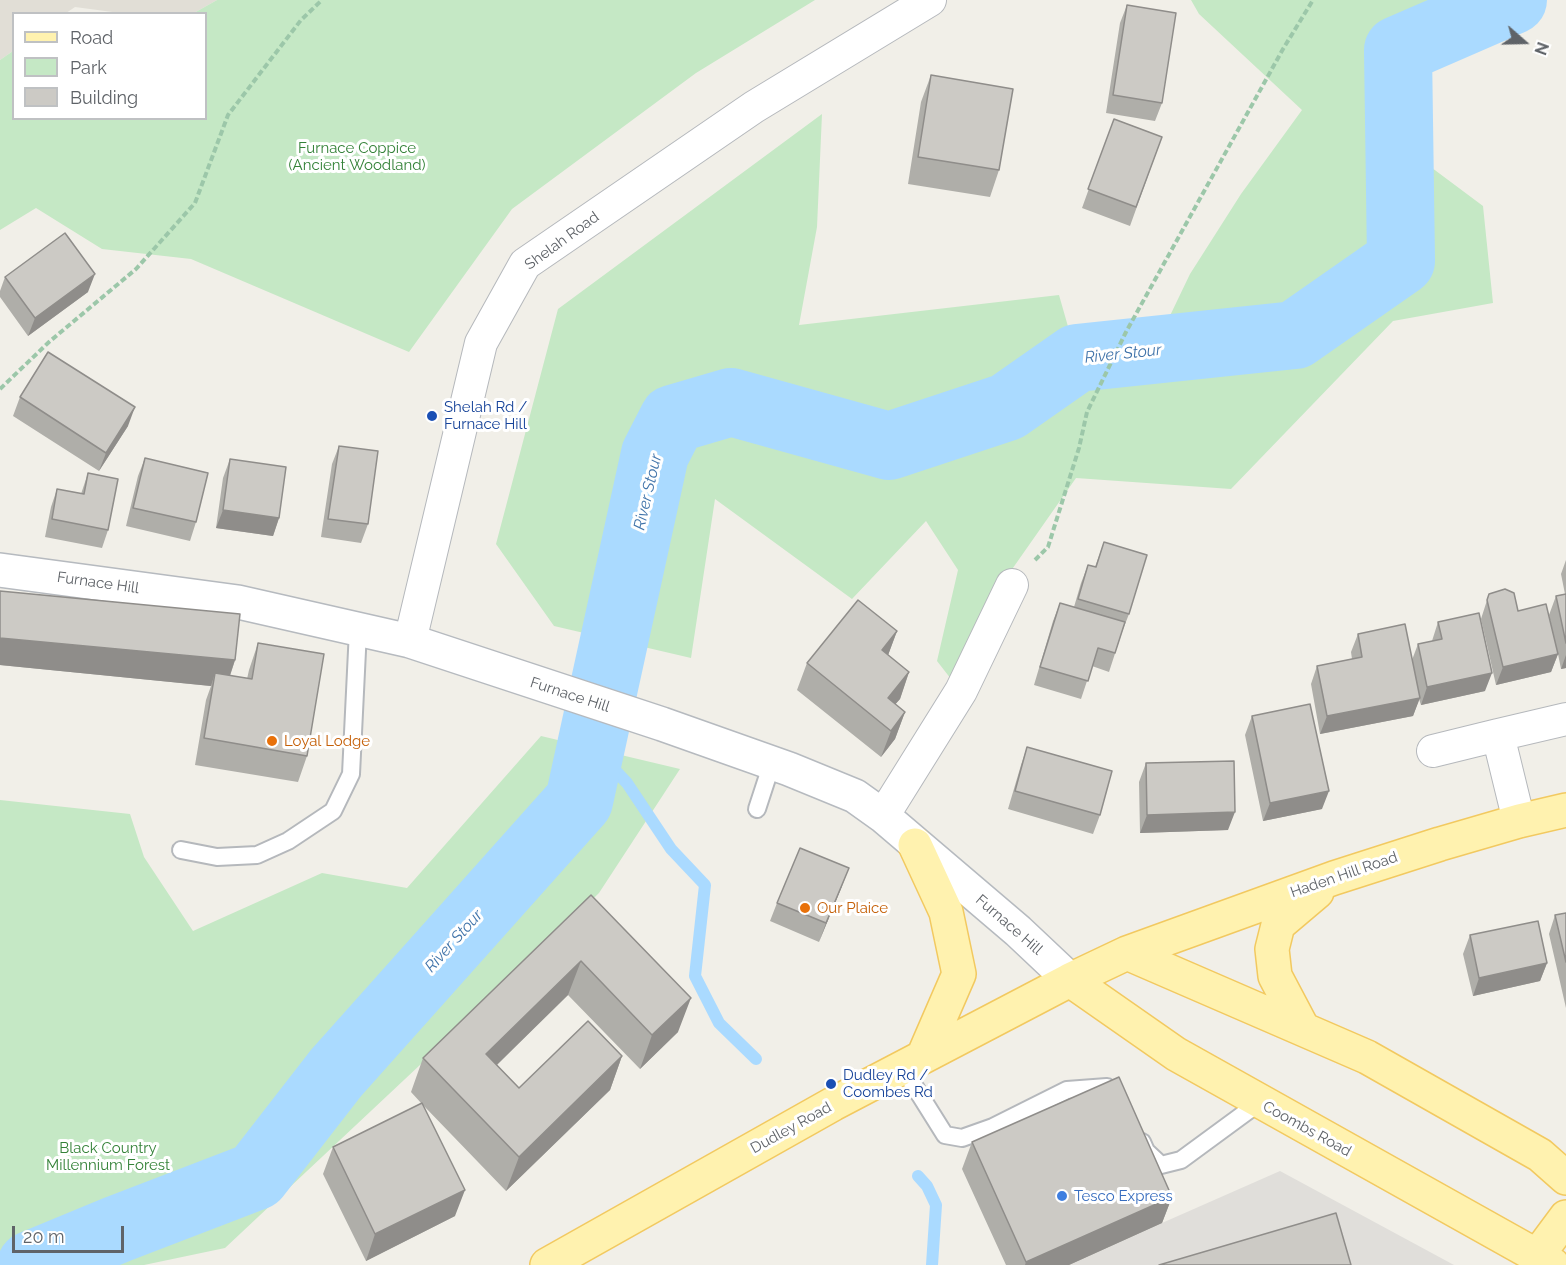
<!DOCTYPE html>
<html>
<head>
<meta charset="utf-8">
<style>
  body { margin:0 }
  #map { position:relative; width:1566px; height:1265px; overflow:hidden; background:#f1efe8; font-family:Raleway,sans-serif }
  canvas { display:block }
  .legend { position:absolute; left:12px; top:12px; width:195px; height:108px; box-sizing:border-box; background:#fff; border:2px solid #bfc1c3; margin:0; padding:8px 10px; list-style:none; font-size:18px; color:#5f6368 }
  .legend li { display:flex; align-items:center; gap:12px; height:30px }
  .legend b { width:30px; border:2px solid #bfc1c3 }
  .north { position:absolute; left:1494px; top:12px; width:60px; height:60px; -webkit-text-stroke:4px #fff; paint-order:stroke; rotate:110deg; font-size:16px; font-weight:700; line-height:24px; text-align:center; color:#5f6368 }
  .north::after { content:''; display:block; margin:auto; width:21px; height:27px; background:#5f6368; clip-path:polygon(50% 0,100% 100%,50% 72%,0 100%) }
  .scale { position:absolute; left:12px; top:1226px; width:112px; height:27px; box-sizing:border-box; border:3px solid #5f6368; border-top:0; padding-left:8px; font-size:18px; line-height:21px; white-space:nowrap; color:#5f6368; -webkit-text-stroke:4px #fff; paint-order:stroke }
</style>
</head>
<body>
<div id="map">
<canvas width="1566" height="1265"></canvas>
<ul class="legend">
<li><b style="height:8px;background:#fff2af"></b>Road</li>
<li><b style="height:16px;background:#c5e8c5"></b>Park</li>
<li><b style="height:16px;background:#cccac5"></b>Building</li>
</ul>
<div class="north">N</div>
<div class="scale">20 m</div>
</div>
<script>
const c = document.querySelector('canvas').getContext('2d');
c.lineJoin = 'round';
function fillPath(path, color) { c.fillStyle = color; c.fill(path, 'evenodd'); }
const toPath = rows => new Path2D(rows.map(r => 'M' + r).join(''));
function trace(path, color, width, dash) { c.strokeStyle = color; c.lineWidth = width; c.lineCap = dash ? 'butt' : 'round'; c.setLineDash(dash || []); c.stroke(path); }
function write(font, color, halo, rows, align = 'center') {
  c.font = font + ' Raleway,sans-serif'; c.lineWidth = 6; c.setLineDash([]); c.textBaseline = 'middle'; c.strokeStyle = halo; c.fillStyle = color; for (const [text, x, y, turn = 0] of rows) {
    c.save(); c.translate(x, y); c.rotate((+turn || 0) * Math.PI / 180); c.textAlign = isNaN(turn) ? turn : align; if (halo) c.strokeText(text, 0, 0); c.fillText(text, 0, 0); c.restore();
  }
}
const industrial = toPath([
  [1280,1171,1454,1265,1069,1265,1162,1223]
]);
const education = toPath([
  [0,0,217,0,194,13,120,13,75,7,66,13,14,14,13,51,0,60]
]);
const green = toPath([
  [217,0,815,0,696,73,512,209,409,352,191,259,102,249,36,208,0,230,0,60,13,51,14,118,206,118,206,14,194,13],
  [1191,0,1513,0,1398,50,1412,153,1483,206,1493,303,1393,321,1231,489,1076,478,1008,575,951,679,937,661,958,570,926,521,852,599,715,499,691,658,554,626,496,544,558,309,822,114,817,227,799,325,1059,295,1077,358,1154,349,1190,274,1241,194,1302,110,1199,14],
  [541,736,680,769,599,893,486,1003,225,1248,144,1265,0,1265,0,800,130,814,144,857,193,931,322,873,407,888]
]);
const stream = toPath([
  [591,745,627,783,671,849,705,885,695,976,719,1023,756,1059],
  [918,1176,927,1186,936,1205,932,1265]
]);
const river = toPath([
  [31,1265,118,1229,256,1176,336,1073,579,801,655,454,673,419,731,402,889,446,1007,407,1077,358,1295,335,1401,261,1398,50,1513,0]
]);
const path = toPath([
  [0,389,49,342,136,269,195,203,228,115,301,20,322,0],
  [1035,560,1048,547,1079,448,1087,412,1126,332,1283,49,1313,0]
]);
const lane = toPath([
  [757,809,772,763],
  [181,850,217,857,257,855,288,841,333,811,351,774,358,630],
  [903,1068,945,1135,962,1138,993,1127,1067,1090,1107,1087,1112,1092],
  [1142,1142,1146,1151,1161,1165,1181,1160,1260,1102]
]);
const street = toPath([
  [410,641,481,343,525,264,754,107,930,0],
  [1433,751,1498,735],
  [883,816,961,691,1012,585],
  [1519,821,1498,735,1566,719]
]);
const secondary = toPath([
  [0,570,238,602,410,641,662,724,789,769,855,796,883,816,1018,931,1070,980]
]);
const primary = toPath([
  [915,845,946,912,959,974,923,1057],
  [1127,953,1367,1057,1540,1155,1566,1178],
  [1070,980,1176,1054,1553,1265],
  [1303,1029,1275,976,1272,949,1278,925,1317,892],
  [1537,1256,1566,1217],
  [547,1265,833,1104,1070,980,1127,953,1334,878,1440,844,1519,821,1566,810]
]);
const wall = toPath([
  [1127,5,1162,103,1155,121,1106,113,1120,23],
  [931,75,999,170,990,197,908,184,921,102],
  [1114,119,1162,137,1130,226,1082,208],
  [5,277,88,292,28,336,0,297,0,291],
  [20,397,128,426,99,471,13,416],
  [339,446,368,524,361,543,321,537,332,464],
  [145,458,196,522,190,541,126,526,138,476],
  [230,459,279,518,273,536,216,528,223,478],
  [88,473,108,530,102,548,45,537,51,507,57,489,81,494],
  [1104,542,1129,614,1122,632,1109,672,1092,666,1081,699,1034,685,1053,621,1060,603,1074,607,1081,583,1088,565,1095,567],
  [1566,560,1566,668,1561,669,1558,654,1551,672,1496,685,1481,619,1489,594,1556,647,1549,615,1556,596,1565,594,1561,574],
  [0,591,235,660,230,676,247,679,249,670,258,643,307,756,298,782,195,765,206,700,211,686,0,665],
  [1438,622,1485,691,1421,705,1419,699,1413,716,1320,734,1311,684,1317,666,1352,659,1351,652,1358,634,1412,660,1418,644,1432,641],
  [897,631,888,655,909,672,900,699,895,704,905,712,895,739,881,757,797,690,807,663],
  [1252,716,1322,809,1263,821,1245,735],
  [1027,747,1100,815,1093,834,1008,809,1021,765],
  [1146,763,1228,830,1140,833,1139,782],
  [842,886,819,942,770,921,777,903],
  [591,895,678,1032,640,1069,568,995,497,1065,519,1088,622,1056,610,1090,506,1191,423,1105,455,1216,366,1261,323,1174,333,1147,422,1104,411,1092,423,1058],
  [1566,913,1566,1008,1549,934,1555,915],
  [1470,935,1547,963,1540,981,1473,996,1463,954],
  [972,1142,1172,1197,1162,1223,1069,1265,1006,1265,962,1169]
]);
const shadedWall = toPath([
  [95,274,88,292,28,336,35,318],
  [135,407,128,426,99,471,106,453],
  [223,510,279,518,273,536,216,528],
  [897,631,887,658,882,650],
  [0,638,235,660,226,687,215,673,211,686,0,665],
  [1558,654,1551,672,1496,685,1503,667],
  [1566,655,1566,668,1561,669],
  [909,672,900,699,880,722,888,698],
  [1492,673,1485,691,1421,705,1427,687],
  [1420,698,1413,716,1320,734,1327,716],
  [905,712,895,739,881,757,891,731],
  [1329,791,1322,809,1263,821,1270,803],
  [1235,812,1228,830,1140,833,1147,815],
  [849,868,842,886,819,942,826,923],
  [581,961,568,995,473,1088,486,1054],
  [1547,963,1540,981,1473,996,1479,978],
  [691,998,678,1032,640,1069,652,1035],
  [622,1056,610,1090,506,1191,519,1157],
  [465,1190,455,1216,366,1261,375,1234],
  [1172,1197,1162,1223,1069,1265,1025,1265,1026,1262]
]);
const building = toPath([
  [1127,5,1176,13,1162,103,1113,95,1127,5],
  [931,75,1013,89,999,170,918,157,931,75],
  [1114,119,1162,137,1136,207,1088,189,1114,119],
  [65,233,95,274,35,318,5,277,65,233],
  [48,352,135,407,106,453,20,397,48,352],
  [339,446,378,451,368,524,328,519,339,446],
  [145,458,208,473,196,522,133,508,145,458],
  [230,459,286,467,279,518,223,510,230,459],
  [88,473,118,479,108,530,52,519,57,489,84,494,88,473],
  [1104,542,1147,555,1129,614,1078,599,1088,565,1096,567,1104,542],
  [1505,589,1514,593,1518,611,1546,604,1558,654,1503,667,1487,600,1489,594,1505,589],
  [0,591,240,614,235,660,0,638,0,591],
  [1566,594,1566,643,1556,596,1566,594],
  [858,600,897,631,882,650,909,672,888,698,905,712,891,731,807,663,858,600],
  [1060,603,1125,622,1115,653,1098,648,1088,681,1040,667,1060,603],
  [1479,613,1492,673,1427,687,1418,644,1442,639,1438,622,1479,613],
  [1405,624,1420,698,1327,716,1317,666,1362,657,1358,634,1405,624],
  [258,643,324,654,307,756,204,738,215,673,252,679,258,643],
  [1310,704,1329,791,1270,803,1252,716,1310,704],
  [1027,747,1112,771,1100,815,1015,791,1027,747],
  [1234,761,1235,812,1147,815,1146,763,1234,761],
  [800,848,849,868,826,923,777,903,800,848],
  [591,895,691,998,652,1035,581,961,486,1054,519,1088,588,1021,622,1056,519,1157,423,1058,591,895],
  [1566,913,1566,962,1555,915,1566,913],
  [1538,921,1547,963,1479,978,1470,935,1538,921],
  [1119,1077,1172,1197,1026,1262,972,1142,1119,1077],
  [422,1103,465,1190,375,1234,333,1147,422,1103],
  [1336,1213,1351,1265,1159,1265,1336,1213]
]);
const markers = [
  [432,416,6,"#1a4fb4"],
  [272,741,6,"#e8710a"],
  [805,908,6,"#e8710a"],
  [831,1084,6,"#1a4fb4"],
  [1062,1196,6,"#3f7fe0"]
];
const parkNames = [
  ["Furnace Coppice",357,148],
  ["(Ancient Woodland)",357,165],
  ["Black Country",108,1148],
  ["Millennium Forest",108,1165]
];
const streetNames = [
  ["Shelah Road",562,241,-36],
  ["Furnace Hill",98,583,8],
  ["Furnace Hill",570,695,18],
  ["Haden Hill Road",1344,875,-19],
  ["Furnace Hill",1009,925,41],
  ["Dudley Road",791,1128,-29],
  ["Coombs Road",1307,1129,29]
];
const transitNames = [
  ["Shelah Rd /",444,407],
  ["Furnace Hill",444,424],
  ["Dudley Rd /",843,1075],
  ["Coombes Rd",843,1092]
];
const foodNames = [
  ["Loyal Lodge",284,741],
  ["Our Plaice",817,908]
];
const shopNames = [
  ["Tesco Express",1074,1196]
];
const waterNames = [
  ["River Stour",1123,354,-6],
  ["River Stour",648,492,-77],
  ["River Stour",454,941,-48]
];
fillPath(industrial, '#e0deda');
fillPath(education, '#e1ded6');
fillPath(green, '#c5e8c5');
trace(stream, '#aadaff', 12);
trace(river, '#aadaff', 68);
trace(lane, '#b5b8bc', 20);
trace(street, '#b5b8bc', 34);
trace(secondary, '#b6babf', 36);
trace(primary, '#f2c960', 36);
trace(path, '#9cc7a9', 4, [6, 3]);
trace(lane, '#fff', 16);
trace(street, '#fff', 32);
trace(secondary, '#fff', 33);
trace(primary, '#fff2af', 33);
fillPath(wall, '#afaea9');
fillPath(shadedWall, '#8f8d8a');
fillPath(building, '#cccac5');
trace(building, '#8f8d8a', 1.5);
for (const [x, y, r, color] of markers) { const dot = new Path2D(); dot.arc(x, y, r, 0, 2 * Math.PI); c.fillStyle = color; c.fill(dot); trace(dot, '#fff', 2); }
write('15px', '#348238', '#fff', parkNames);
write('15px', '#5f6368', '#fff', streetNames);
write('15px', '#164399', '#fff', transitNames, 'left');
write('15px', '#c56008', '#fff', foodNames, 'left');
write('15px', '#366cbe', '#fff', shopNames, 'left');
write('italic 16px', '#4174aa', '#fff', waterNames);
</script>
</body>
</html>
